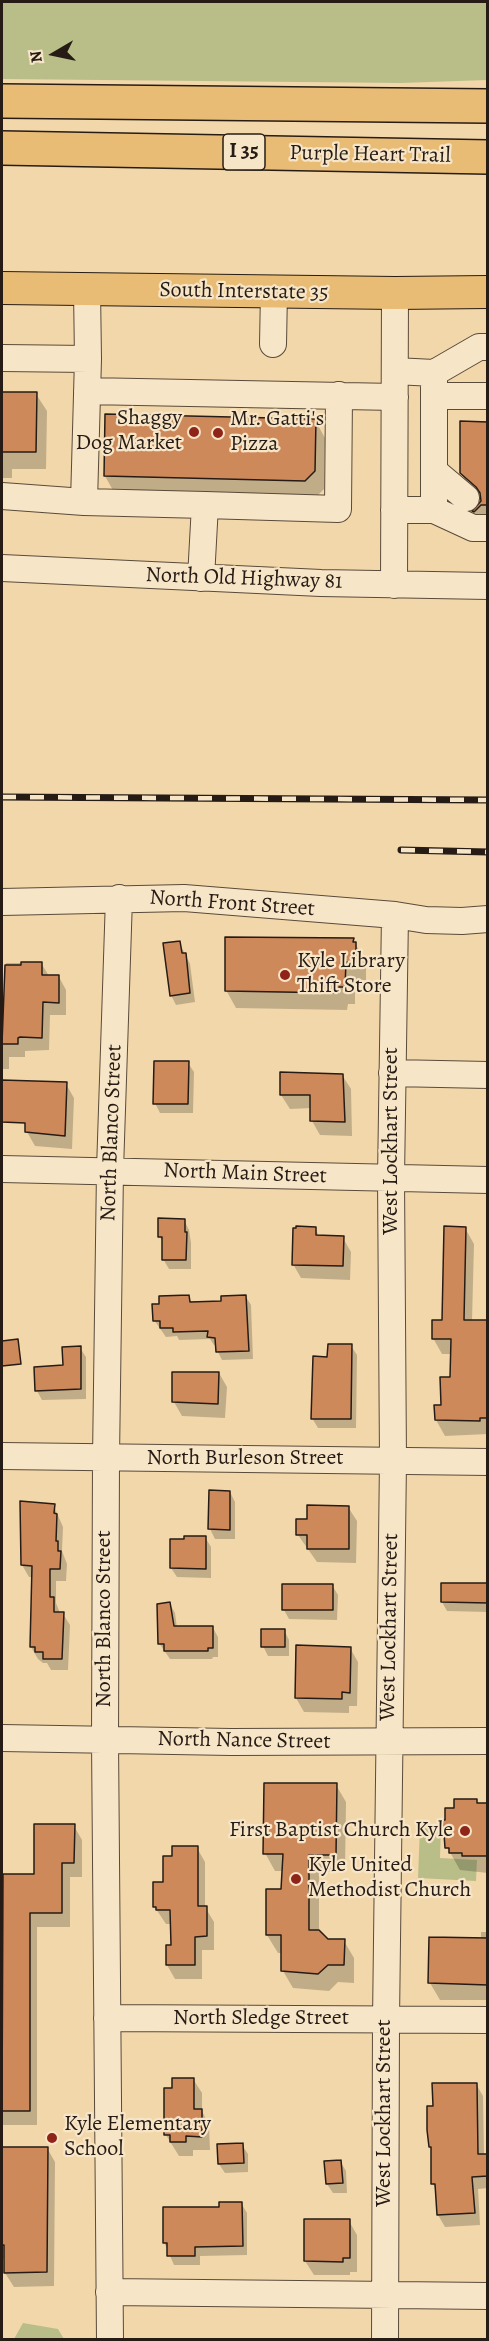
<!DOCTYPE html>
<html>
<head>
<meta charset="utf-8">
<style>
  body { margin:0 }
  #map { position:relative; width:489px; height:2341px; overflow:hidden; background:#f2d7aa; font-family:Alegreya,serif }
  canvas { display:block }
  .frame { position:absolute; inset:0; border:3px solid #261c15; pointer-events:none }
  .north { position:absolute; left:24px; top:24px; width:60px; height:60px; -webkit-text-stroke:4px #f7e5c8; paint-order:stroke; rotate:261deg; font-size:16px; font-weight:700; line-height:24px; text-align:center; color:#261c15 }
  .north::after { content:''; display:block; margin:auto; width:21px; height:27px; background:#261c15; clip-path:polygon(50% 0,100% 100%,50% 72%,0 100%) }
</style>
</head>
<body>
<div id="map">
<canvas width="489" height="2341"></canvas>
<div class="frame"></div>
<div class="north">N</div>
</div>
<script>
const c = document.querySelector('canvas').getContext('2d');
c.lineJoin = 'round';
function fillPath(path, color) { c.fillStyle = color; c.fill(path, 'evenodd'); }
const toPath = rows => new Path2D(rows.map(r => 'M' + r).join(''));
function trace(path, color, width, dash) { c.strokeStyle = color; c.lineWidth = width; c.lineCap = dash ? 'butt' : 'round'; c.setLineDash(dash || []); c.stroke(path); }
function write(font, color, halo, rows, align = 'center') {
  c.font = font + ' Alegreya,serif'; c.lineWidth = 4.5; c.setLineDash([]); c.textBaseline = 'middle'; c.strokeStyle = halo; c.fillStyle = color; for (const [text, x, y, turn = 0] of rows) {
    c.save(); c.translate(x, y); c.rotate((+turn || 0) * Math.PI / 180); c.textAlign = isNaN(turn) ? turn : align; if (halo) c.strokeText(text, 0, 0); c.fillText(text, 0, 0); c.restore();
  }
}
const green = toPath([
  [2,2,487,2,487,80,401,83,2,79],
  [420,1826,441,1827,440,1858,477,1860,476,1881,418,1878],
  [23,2323,58,2329,64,2339,14,2339]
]);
const shadow = toPath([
  [2,393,36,394,47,411,46,469,12,469,12,478,2,478],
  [315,420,325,438,324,489,315,498,115,494,105,476],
  [488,423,488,525,484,528,474,511,482,499,472,491,461,473],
  [353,940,366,962,366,980,355,980,355,1004,348,1004,347,1010,236,1008,226,990],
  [179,942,190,964,195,1002,176,1005,171,995],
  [6,963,41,963,49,976,59,977,66,990,66,1015,50,1015,49,1050,25,1051,25,1057,9,1057,9,1069,2,1069,2,1013,5,1013],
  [188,1063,194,1072,193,1113,160,1113,155,1103],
  [342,1075,351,1089,352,1136,320,1135,312,1121,312,1108,290,1109,281,1095],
  [66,1084,74,1098,72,1149,35,1146,27,1132],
  [184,1220,189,1230,191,1243,191,1269,169,1269,163,1259,163,1243,160,1237],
  [465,1228,474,1244,472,1321,488,1321,488,1434,445,1436,436,1420,436,1407,442,1407,452,1378,452,1354,442,1354,433,1338,444,1322],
  [315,1229,320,1237,343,1238,351,1252,350,1280,301,1278,293,1264],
  [189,1297,192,1304,223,1302,246,1297,251,1305,253,1359,222,1360,218,1352,217,1346,214,1345,210,1339,179,1340,177,1336,166,1337,154,1320,161,1305],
  [351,1346,357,1355,356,1428,318,1428,312,1418,329,1358],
  [80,1348,86,1357,86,1399,42,1400,37,1391,64,1367],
  [219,1373,227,1387,225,1418,182,1416,174,1402],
  [210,1492,230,1492,235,1502,235,1539,215,1539,210,1529],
  [53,1504,63,1527,62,1551,67,1564,66,1581,56,1581,56,1603,60,1613,63,1614,70,1625,68,1670,51,1670,47,1663,43,1663,38,1659,31,1647,33,1577,29,1577,22,1565],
  [348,1507,357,1521,356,1563,317,1562,298,1535,309,1521],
  [205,1537,211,1547,211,1578,177,1577,171,1568,185,1540],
  [332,1585,338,1595,337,1620,289,1619,284,1610],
  [488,1585,488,1612,447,1611,442,1602],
  [170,1604,175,1613,177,1628,213,1628,218,1637,218,1657,213,1657,212,1659,170,1659,159,1643],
  [284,1630,289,1640,289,1656,268,1656,263,1646],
  [350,1648,358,1662,357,1706,349,1706,349,1713,304,1712,296,1698],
  [336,1785,346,1802,345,1872,319,1872,319,1932,328,1940,344,1941,354,1958,354,1983,338,1982,329,1991,293,1988,283,1971,283,1953,278,1953,267,1935,283,1891,284,1871,275,1871,265,1853],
  [476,1800,479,1805,488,1805,488,1873,460,1870,447,1847,455,1809],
  [74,1826,82,1840,82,1877,70,1877,70,1927,37,1927,37,2125,2,2125,2,1924,5,1924,35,1875],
  [197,1848,205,1862,205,1907,214,1922,214,1950,202,1950,202,1979,175,1979,167,1965,172,1946,172,1924,166,1924,154,1906,174,1858],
  [481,1932,488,1932,488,2000,440,2000,430,1983,481,1940],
  [193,2079,202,2093,202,2111,209,2125,210,2150,193,2150,193,2156,179,2156,166,2135,166,2089,174,2089],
  [476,2084,483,2096,484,2155,488,2157,488,2188,478,2189,480,2225,445,2227,438,2215,437,2192,433,2184,432,2150,430,2146],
  [242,2145,248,2154,248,2172,225,2173,219,2164],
  [47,2148,55,2162,54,2286,14,2287,5,2273,5,2259,2,2259,2,2149],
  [340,2161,346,2171,347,2193,333,2193,327,2184],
  [241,2203,247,2213,247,2255,200,2256,200,2265,174,2265,164,2242,221,2208],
  [305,2221,349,2221,357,2235,357,2272,350,2272,350,2275,314,2275,305,2261]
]);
const building = toPath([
  [2,392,37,392,36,452,2,452,2,392],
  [105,414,316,419,315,471,305,481,104,476,105,414],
  [460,421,488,422,488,505,481,505,474,512,472,511,481,501,480,493,476,487,460,473,460,421],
  [225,937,354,938,353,942,356,942,356,962,346,962,345,987,339,987,338,993,225,991,225,937],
  [180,941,182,953,186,953,190,993,170,996,163,943,180,941],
  [21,962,42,962,42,975,59,975,59,1003,43,1002,42,1038,20,1037,18,1038,18,1044,2,1044,5,965,21,965,21,962],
  [154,1061,189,1061,188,1104,153,1104,154,1061],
  [280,1072,343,1074,345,1122,310,1121,310,1095,280,1095,280,1072],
  [2,1080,67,1082,65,1136,25,1132,25,1123,2,1122,2,1080],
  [158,1218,185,1219,185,1232,187,1232,186,1260,162,1260,162,1237,158,1237,158,1218],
  [296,1226,316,1227,316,1235,344,1236,343,1266,292,1265,293,1228,296,1228,296,1226],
  [444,1226,466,1227,464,1320,488,1320,488,1418,480,1418,480,1421,435,1420,434,1405,441,1405,440,1377,450,1377,451,1339,432,1339,432,1320,442,1320,444,1226],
  [189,1295,190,1302,221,1301,221,1296,246,1295,249,1351,216,1352,215,1338,207,1337,208,1331,173,1332,173,1328,160,1328,160,1321,153,1321,152,1304,159,1304,159,1296,189,1295],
  [18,1339,21,1364,2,1366,2,1341,18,1339],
  [328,1344,352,1344,351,1419,311,1419,313,1356,327,1357,328,1344],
  [81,1346,81,1389,35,1391,34,1367,63,1365,62,1347,81,1346],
  [172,1372,219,1372,218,1404,172,1402,172,1372],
  [209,1490,230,1491,230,1530,208,1529,209,1490],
  [20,1501,55,1504,54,1513,57,1514,56,1541,58,1541,58,1551,61,1551,60,1569,50,1569,50,1597,54,1597,54,1612,64,1612,62,1659,43,1659,43,1652,35,1652,35,1647,30,1647,32,1566,21,1565,20,1501],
  [307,1505,349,1506,349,1549,307,1549,307,1535,296,1535,296,1519,307,1519,307,1505],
  [184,1536,206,1536,206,1569,170,1568,170,1539,184,1539,184,1536],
  [441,1583,488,1583,488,1603,441,1602,441,1583],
  [282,1584,333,1584,333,1610,282,1610,282,1584],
  [170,1602,174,1626,213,1626,213,1648,208,1648,208,1651,164,1651,164,1644,158,1644,157,1604,170,1602],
  [261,1629,285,1629,285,1647,261,1647,261,1629],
  [296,1645,351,1647,350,1693,342,1692,342,1699,295,1698,296,1645],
  [264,1783,337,1783,336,1855,309,1855,309,1930,319,1930,328,1939,345,1939,344,1965,328,1965,318,1974,281,1971,281,1935,266,1935,266,1889,281,1889,283,1854,263,1854,264,1783],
  [454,1799,477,1799,477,1803,488,1803,488,1856,462,1856,462,1853,449,1853,449,1848,445,1848,443,1820,445,1820,445,1808,454,1808,454,1799],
  [34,1824,75,1824,74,1863,62,1863,62,1913,30,1913,30,2111,2,2111,3,1874,34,1874,34,1824],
  [172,1846,198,1846,198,1906,207,1906,207,1936,195,1937,195,1965,166,1965,166,1945,171,1945,170,1910,156,1910,156,1907,153,1907,153,1882,163,1882,163,1856,172,1856,172,1846],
  [429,1937,488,1938,488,1985,428,1983,429,1937],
  [172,2078,194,2078,194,2109,202,2109,202,2137,186,2136,186,2142,170,2142,170,2135,164,2135,164,2088,172,2088,172,2078],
  [432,2083,477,2083,478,2154,487,2154,488,2176,472,2177,475,2213,437,2215,435,2184,431,2184,431,2147,429,2147,427,2130,427,2106,433,2106,432,2083],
  [243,2143,244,2163,218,2164,217,2144,243,2143],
  [2,2147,48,2147,47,2272,4,2273,4,2245,2,2245,2,2147],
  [341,2160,343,2183,326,2184,324,2161,341,2160],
  [219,2202,242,2202,243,2246,195,2247,195,2256,167,2256,167,2243,163,2243,163,2207,219,2207,219,2202],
  [304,2219,350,2219,350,2258,343,2258,343,2262,304,2261,304,2219]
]);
const minor = toPath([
  [273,344,274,292],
  [2,358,88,359],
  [395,371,434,373,479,347,488,347],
  [87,391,395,397],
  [435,396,488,396],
  [434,471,466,498],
  [2,496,84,502,205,505],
  [84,502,88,359,87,290],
  [394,510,434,510,473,528,488,528],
  [434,510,434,373],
  [2,568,321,583,488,586],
  [201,578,205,505,338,509,339,395],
  [394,585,395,293],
  [2,902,184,898,395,915,426,920,462,921,488,919],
  [392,1073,488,1075],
  [2,1169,488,1180],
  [2,1456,488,1462],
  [2,1738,231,1742,488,1741],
  [107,2018,488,2020],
  [109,2292,488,2296],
  [110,2340,105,1740,106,1458,110,1170,119,898],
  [385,2340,386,2020,393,1460,391,1178,395,915]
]);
const major = toPath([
  [2,288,395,293,488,292]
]);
const highway = toPath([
  [2,101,488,106],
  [2,148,488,157]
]);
const rail = toPath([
  [2,797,488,800],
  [401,850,488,852]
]);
const markers = [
  [194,432,6,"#8f2418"],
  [218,433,6,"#8f2418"],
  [285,975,6,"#8f2418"],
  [465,1831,6,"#8f2418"],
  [296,1879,6,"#8f2418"],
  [52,2138,6,"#8f2418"]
];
const shields = [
  [244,152,42]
];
const shieldNames = [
  ["I 35",244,152]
];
const streetNames = [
  ["Purple Heart Trail",370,155,1],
  ["South Interstate 35",244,292,1],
  ["North Old Highway 81",244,579,2],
  ["North Front Street",232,904,4],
  ["North Blanco Street",112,1133,-88],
  ["West Lockhart Street",392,1141,-90],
  ["North Main Street",245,1174,2],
  ["North Burleson Street",245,1459],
  ["North Blanco Street",105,1619,-90],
  ["West Lockhart Street",390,1627,-89],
  ["North Nance Street",244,1741,1],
  ["North Sledge Street",261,2019],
  ["West Lockhart Street",385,2113,-90]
];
const poiNames = [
  ["Shaggy",182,419,"right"],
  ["Dog Market",182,444,"right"],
  ["Mr. Gatti's",230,420],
  ["Pizza",230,445],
  ["Kyle Library",297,962],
  ["Thift Store",297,987],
  ["First Baptist Church Kyle",453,1831,"right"],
  ["Kyle United",308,1866],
  ["Methodist Church",308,1891],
  ["Kyle Elementary",64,2125],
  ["School",64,2150]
];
fillPath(green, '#b9be89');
fillPath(shadow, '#0003');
fillPath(building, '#ce895b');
trace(building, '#261c15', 1.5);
trace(minor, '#594b3a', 28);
trace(major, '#261c15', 34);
trace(highway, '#261c15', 36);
trace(minor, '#f7e5c8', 26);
trace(major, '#e9bc75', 32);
trace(highway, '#e9bc75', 33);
trace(rail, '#261c15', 7);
trace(rail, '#f7e5c8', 4.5, [14]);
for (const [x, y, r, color] of markers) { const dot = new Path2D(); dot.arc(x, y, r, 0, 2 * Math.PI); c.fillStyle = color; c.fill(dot); trace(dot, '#f7e5c8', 2); }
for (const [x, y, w] of shields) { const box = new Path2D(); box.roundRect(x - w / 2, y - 18, w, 36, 4.5); c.fillStyle = '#f7e5c8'; c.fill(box); trace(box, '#261c15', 1.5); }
write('bold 21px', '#261c15', null, shieldNames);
write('22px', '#261c15', '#f7e5c8', streetNames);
write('22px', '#261c15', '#f7e5c8', poiNames, 'left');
</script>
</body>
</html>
